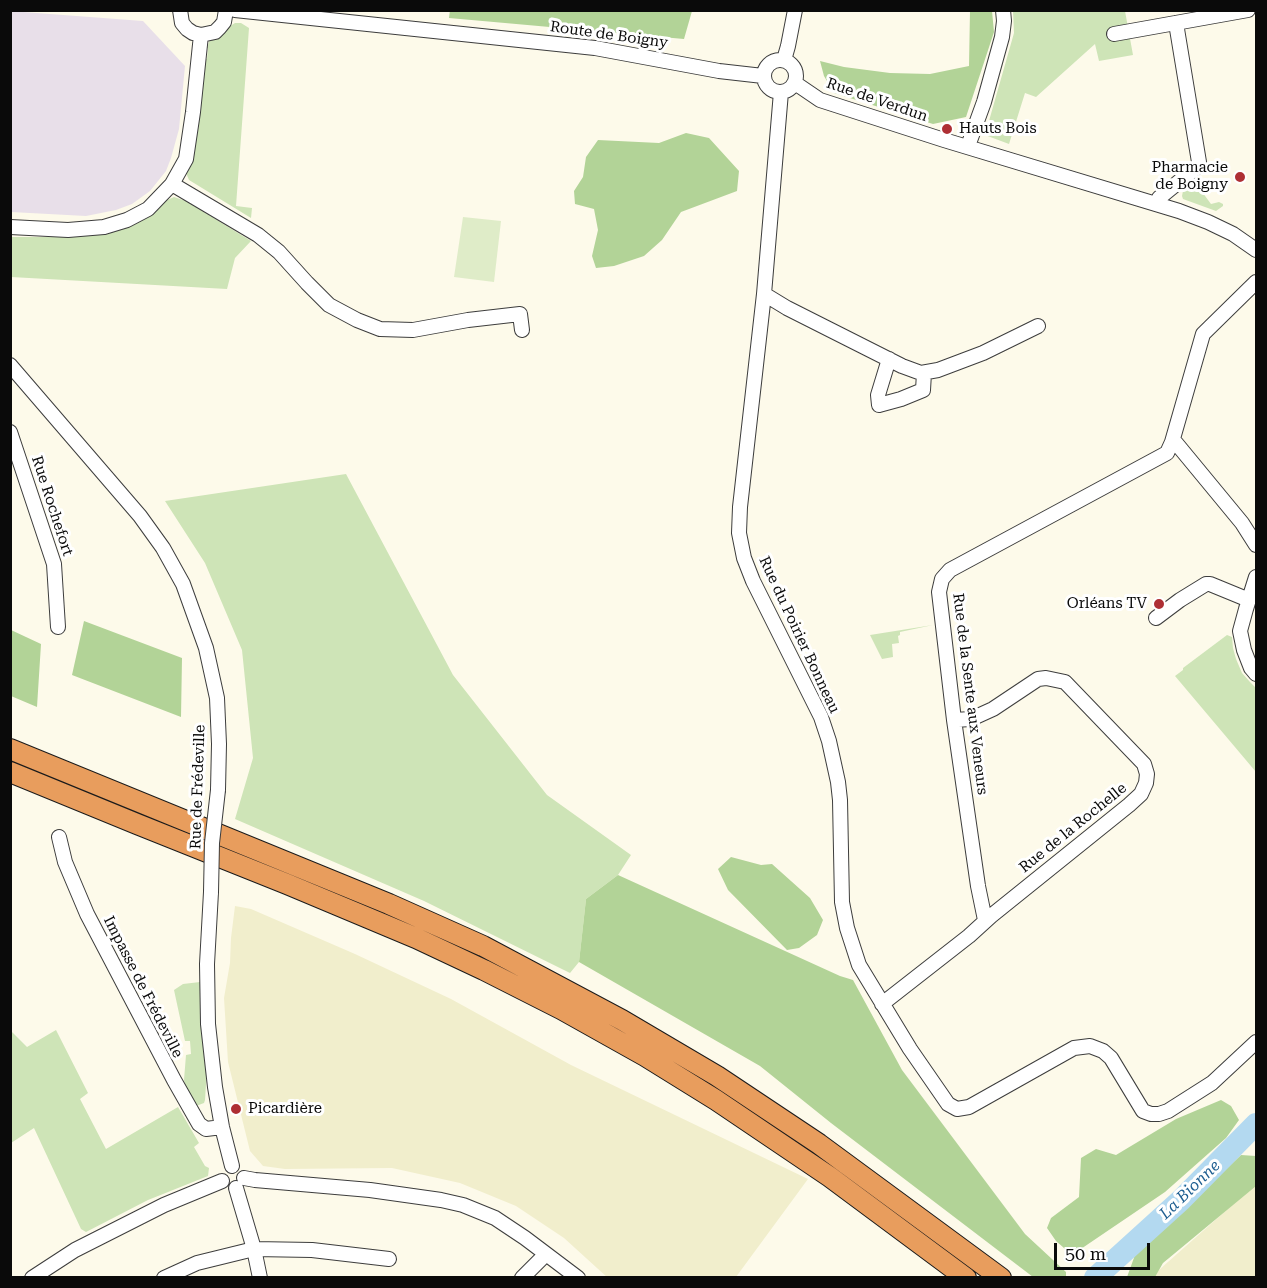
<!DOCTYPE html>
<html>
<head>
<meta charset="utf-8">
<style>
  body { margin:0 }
  #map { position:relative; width:1267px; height:1288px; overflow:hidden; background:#fdfaea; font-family:"Roboto Serif",serif }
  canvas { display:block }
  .frame { position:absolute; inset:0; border:12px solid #0a0a0a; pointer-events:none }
  .scale { position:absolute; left:1054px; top:1243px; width:96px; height:27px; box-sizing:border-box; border:3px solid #0a0a0a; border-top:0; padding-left:8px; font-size:18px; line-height:21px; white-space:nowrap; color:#0a0a0a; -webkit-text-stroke:4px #fff; paint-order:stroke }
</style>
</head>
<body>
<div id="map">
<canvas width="1267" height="1288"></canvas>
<div class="frame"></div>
<div class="scale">50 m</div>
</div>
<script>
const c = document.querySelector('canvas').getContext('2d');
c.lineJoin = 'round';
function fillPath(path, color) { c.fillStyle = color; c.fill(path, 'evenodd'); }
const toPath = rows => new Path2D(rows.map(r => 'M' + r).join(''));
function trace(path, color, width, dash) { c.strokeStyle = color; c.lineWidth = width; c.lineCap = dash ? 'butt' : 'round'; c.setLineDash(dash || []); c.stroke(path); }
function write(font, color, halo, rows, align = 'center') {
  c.font = font + ' "Roboto Serif",serif'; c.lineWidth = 6; c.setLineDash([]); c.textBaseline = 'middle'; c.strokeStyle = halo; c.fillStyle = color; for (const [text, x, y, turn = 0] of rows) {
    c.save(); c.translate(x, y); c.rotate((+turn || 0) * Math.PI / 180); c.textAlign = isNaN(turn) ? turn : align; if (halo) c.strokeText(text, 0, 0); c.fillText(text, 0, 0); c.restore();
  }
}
const industrial = toPath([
  [10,11,143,21,185,66,179,129,171,158,166,171,150,191,132,204,116,210,86,216,11,212]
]);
const farmland = toPath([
  [235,906,251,909,355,954,451,999,571,1065,808,1179,736,1277,608,1278,564,1238,516,1206,460,1183,392,1168,285,1169,263,1166,250,1151,228,1062,224,998,230,963,231,938],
  [1256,1184,1256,1277,1151,1277]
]);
const green = toPath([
  [1013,11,1125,11,1133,55,1099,61,1095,44,1036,97,1025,93,1009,144,985,135,1014,33],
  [235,23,241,23,249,28,236,206,252,208,251,218,189,180,186,173,198,131,205,59,207,59,208,48,207,48,210,39],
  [1194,181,1211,204,1219,202,1223,204,1223,206,1216,211,1183,199,1182,196,1183,191],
  [174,197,186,201,251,241,235,258,227,289,11,277,10,237,64,237,122,229,148,215,165,201],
  [346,474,453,675,547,795,631,855,618,875,586,899,579,962,570,973,424,901,235,819,253,758,242,650,205,563,165,501],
  [933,625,900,632,900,635,898,636,899,643,892,644,893,657,882,659,870,635],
  [1227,635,1232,637,1233,648,1236,659,1242,673,1250,682,1256,688,1256,772,1175,676,1183,670,1183,668],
  [200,982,207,1069,205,1100,204,1103,196,1106,186,1091,184,1080,186,1055,191,1054,190,1041,185,1041,174,990,183,984],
  [56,1030,88,1093,80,1099,106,1149,178,1107,199,1143,194,1147,205,1166,209,1168,208,1176,148,1200,86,1232,81,1229,34,1128,11,1143,11,1031,27,1047]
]);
const forest = toPath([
  [450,10,692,10,692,11,684,39,449,18],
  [970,11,992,11,994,32,966,117,933,124,834,93,824,76,820,61,844,67,890,73,930,74,969,66],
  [686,133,709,138,739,171,737,191,681,212,662,240,644,256,614,266,596,268,592,256,598,230,594,209,575,204,574,191,583,177,586,157,598,140,659,143],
  [84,621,182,658,181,717,72,675],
  [11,630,41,644,37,707,11,696],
  [731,857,761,865,772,864,810,898,823,920,817,935,799,948,787,950,728,890,718,869],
  [618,875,840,976,853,980,902,1070,1025,1234,1066,1272,1066,1277,1033,1277,831,1123,760,1066,579,962,586,899],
  [1221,1100,1231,1106,1239,1120,1226,1138,1165,1192,1072,1255,1056,1241,1047,1228,1051,1218,1079,1197,1081,1158,1096,1149,1116,1155,1176,1119],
  [1241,1155,1256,1156,1256,1186,1163,1263,1155,1277,1127,1277,1135,1255]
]);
const pitch = toPath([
  [463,217,501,221,494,282,454,277]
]);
const river = toPath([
  [1095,1278,1181,1200,1256,1124]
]);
const minor = toPath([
  [180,10,182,23,187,29,193,33,201,35,215,32,220,27,224,22,226,10],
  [235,10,595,48,719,71,763,76],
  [1114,34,1248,10],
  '764 76a16 16 0 1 1 32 0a16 16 0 1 1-32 0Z',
  [784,60,788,46,795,10],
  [795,83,820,100,944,140,1179,211,1208,222,1233,234,1256,250],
  [781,92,764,294,740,507,739,533,744,558,753,581,821,717,829,741,838,782,840,800,842,902,847,928,859,965,910,1049,948,1104,957,1109,969,1107,1074,1048,1090,1046,1103,1051,1111,1058,1143,1111,1151,1114,1159,1114,1168,1111,1212,1083,1256,1042],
  [968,146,984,102,1002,37,1004,21,1003,10],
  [172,184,258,235,279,252,307,283,329,305,357,320,380,329,413,330,468,320,520,314,522,330],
  [1157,204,1159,198,1197,167,1199,162,1176,23],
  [10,227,68,230,104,227,127,220,148,209,172,184,186,159,193,112,201,35],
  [764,294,787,308,902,366,921,373,938,370,983,353,1038,326],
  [889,359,878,395,879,405,901,399,923,390,924,373],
  [10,365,140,516,163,548,183,584,206,648,217,698,219,744,218,790],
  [10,432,54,564,58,627],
  [1172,442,1176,443,1242,523,1256,545],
  [1256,577,1246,609,1240,631,1244,650,1251,668,1256,674],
  [1156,618,1180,600,1206,584,1210,584,1249,600],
  [59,837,65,862,87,914,174,1080,199,1124,206,1129,222,1127],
  [211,892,207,964,208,1024,215,1087,222,1127,232,1166],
  [985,920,978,886,954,720,939,592,942,579,950,570,1167,453,1172,442,1203,334,1256,282],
  [882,1004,969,936,991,916,1129,805,1141,794,1146,783,1147,774,1144,764,1065,682,1046,678,1038,679,993,709,971,719,954,720],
  [244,1178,255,1180,370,1190,441,1200,463,1205,495,1218,525,1238,578,1278],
  [236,1188,254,1249,260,1278],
  [32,1278,75,1250,164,1205,222,1181],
  [164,1278,197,1263,254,1249,312,1250,389,1259],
  [522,1278,546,1254]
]);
const highway = toPath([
  [10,749,389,904,483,946,622,1020,717,1076,819,1144,1001,1278],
  [10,772,137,824,287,884,416,938,484,970,561,1009,645,1056,716,1100,830,1177,966,1278]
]);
const minorBridge = toPath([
  [211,892,212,843,218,790]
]);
const markers = [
  [947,129,6,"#ae2f34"],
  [1240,177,6,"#ae2f34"],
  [1159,604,6,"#ae2f34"],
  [236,1109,6,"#ae2f34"]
];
const streetNames = [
  ["Route de Boigny",609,35,8],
  ["Rue de Verdun",877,100,19],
  ["Rue Rochefort",52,506,72],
  ["Rue du Poirier Bonneau",799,635,65],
  ["Rue de la Sente aux Veneurs",970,694,83],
  ["Rue de Frédeville",198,787,-88],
  ["Rue de la Rochelle",1073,828,-39],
  ["Impasse de Frédeville",143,987,63]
];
const poiNames = [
  ["Hauts Bois",959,129],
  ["Pharmacie",1228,168,"right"],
  ["de Boigny",1228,185,"right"],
  ["Orléans TV",1147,604,"right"],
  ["Picardière",248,1109]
];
const waterNames = [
  ["La Bionne",1190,1190,-44]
];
fillPath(industrial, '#e8dfe9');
fillPath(farmland, '#f1eecc');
fillPath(green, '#cee4b7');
fillPath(forest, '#b2d397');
fillPath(pitch, '#dfecc8');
trace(river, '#b3d9f0', 22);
trace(minor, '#3d3d3d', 16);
trace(highway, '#1b1b1b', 22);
trace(minor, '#fff', 14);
trace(highway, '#e89d5d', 20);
trace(minorBridge, '#3d3d3d', 16, []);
trace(minorBridge, '#fff', 14);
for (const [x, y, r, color] of markers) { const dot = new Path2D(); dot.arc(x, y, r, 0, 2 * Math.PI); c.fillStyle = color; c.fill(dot); trace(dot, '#fff', 2); }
write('15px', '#0a0a0a', '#fff', streetNames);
write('15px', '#0a0a0a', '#fff', poiNames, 'left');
write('italic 16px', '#1f5f91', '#fff', waterNames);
</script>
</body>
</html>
